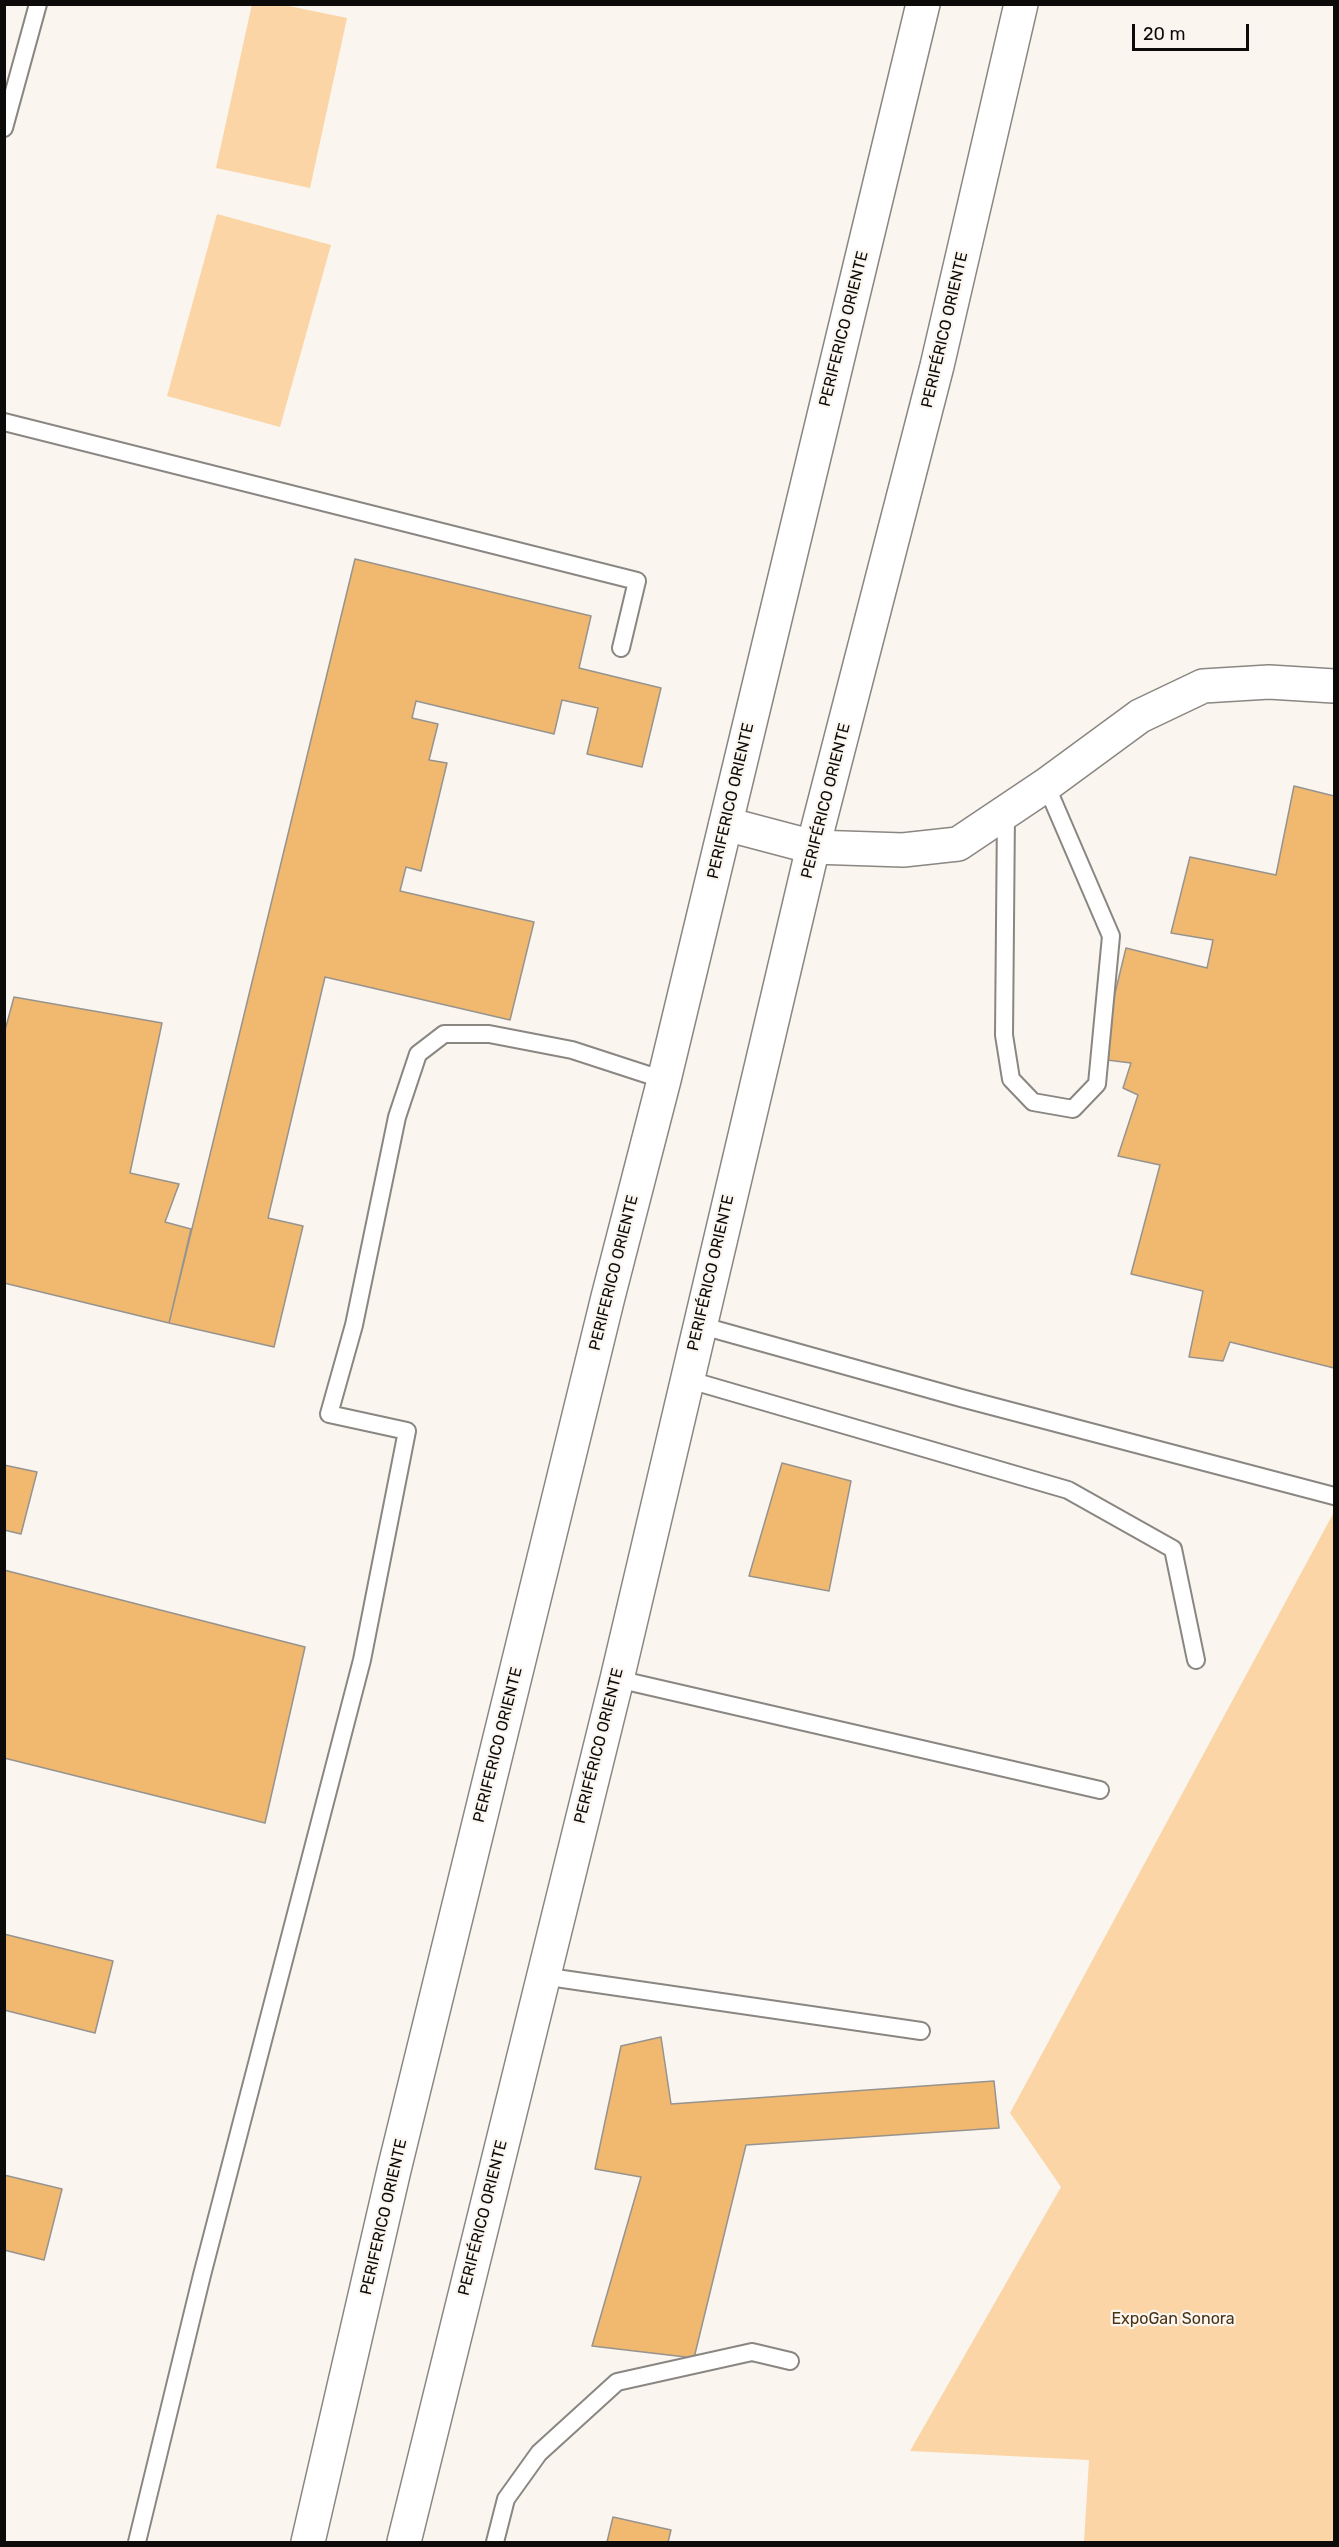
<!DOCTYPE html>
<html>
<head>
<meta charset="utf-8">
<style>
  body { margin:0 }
  #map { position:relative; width:1339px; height:2547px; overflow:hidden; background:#faf5ef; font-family:Rubik,sans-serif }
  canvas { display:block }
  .frame { position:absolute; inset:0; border:6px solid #0c0b09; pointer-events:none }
  .scale { position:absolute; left:1132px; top:24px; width:117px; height:27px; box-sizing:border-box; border:3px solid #0c0b09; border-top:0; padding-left:8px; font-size:18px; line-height:21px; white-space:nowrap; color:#0c0b09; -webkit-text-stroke:4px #faf5ef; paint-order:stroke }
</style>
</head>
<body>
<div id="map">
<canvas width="1339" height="2547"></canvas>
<div class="frame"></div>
<div class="scale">20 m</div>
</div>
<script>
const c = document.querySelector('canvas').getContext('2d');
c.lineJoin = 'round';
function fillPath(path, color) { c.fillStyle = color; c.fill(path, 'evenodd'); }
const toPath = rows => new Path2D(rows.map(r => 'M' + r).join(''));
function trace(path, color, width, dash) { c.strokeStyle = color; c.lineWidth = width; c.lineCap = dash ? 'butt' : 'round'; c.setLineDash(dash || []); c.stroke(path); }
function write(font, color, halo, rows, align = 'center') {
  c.font = font + ' Rubik,sans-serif'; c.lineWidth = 4.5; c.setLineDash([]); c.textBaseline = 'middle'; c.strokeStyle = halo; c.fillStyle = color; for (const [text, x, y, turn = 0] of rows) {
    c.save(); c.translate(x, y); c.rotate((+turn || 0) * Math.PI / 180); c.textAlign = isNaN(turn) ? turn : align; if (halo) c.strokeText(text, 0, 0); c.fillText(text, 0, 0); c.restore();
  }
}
const green = toPath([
  [252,4,284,5,347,18,310,188,216,168],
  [217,214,331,245,280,427,167,396],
  [1334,1512,1334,2542,1084,2542,1089,2460,910,2451,1061,2187,1010,2113]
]);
const building = toPath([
  [355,559,591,616,579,668,661,688,642,767,587,754,598,708,562,700,554,734,416,701,412,718,438,724,429,760,447,763,421,871,406,867,400,891,534,922,510,1020,325,977,268,1218,303,1226,274,1347,169,1323,355,559],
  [1294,786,1334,796,1334,1368,1230,1342,1223,1361,1189,1357,1203,1291,1131,1274,1160,1165,1118,1156,1138,1095,1123,1088,1131,1063,1099,1059,1126,948,1207,968,1213,940,1171,933,1190,857,1276,875,1294,786],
  [14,997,162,1023,130,1173,179,1184,165,1222,191,1229,169,1323,4,1283,4,1034,14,997],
  [782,1463,851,1481,829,1591,749,1576,782,1463],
  [4,1465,37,1472,21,1534,4,1530,4,1465],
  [4,1570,305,1647,265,1823,4,1758,4,1570],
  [4,1934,113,1961,95,2033,4,2010,4,1934],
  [661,2037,671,2104,994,2081,999,2128,746,2145,694,2358,592,2346,641,2177,595,2169,621,2046,661,2037],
  [4,2175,62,2189,44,2260,4,2250,4,2175],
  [613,2517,671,2530,668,2542,607,2542,613,2517]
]);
const service = toPath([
  [4,128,38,4],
  [4,422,637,581,621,648],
  [1006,812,1004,1035,1011,1079,1033,1102,1073,1109,1097,1084,1111,936,1046,785],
  [699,1325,961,1398,1334,1496],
  [686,1379,1068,1490,1173,1549,1196,1660],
  [617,1679,1100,1790],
  [542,1976,921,2031],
  [137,2542,202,2275,362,1660,407,1431,329,1414,354,1325,397,1117,418,1054,444,1034,489,1034,572,1050,664,1080],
  [495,2542,506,2499,539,2453,617,2382,752,2352,790,2361]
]);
const minor = toPath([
  [726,824,813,847,903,850,958,844,1046,785,1140,716,1203,686,1269,682,1334,686]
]);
const trunk = toPath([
  [308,2542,394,2170,608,1297,664,1080,923,4],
  [404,2542,617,1679,813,847,937,366,1021,4]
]);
const streetNames = [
  ["PERIFERICO ORIENTE",844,329,-76],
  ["PERIFÉRICO ORIENTE",945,330,-77],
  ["PERIFERICO ORIENTE",731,801,-77],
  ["PERIFÉRICO ORIENTE",826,801,-76],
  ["PERIFERICO ORIENTE",614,1273,-76],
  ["PERIFÉRICO ORIENTE",711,1273,-77],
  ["PERIFERICO ORIENTE",498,1745,-76],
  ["PERIFÉRICO ORIENTE",599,1746,-76],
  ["PERIFERICO ORIENTE",384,2217,-77],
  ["PERIFÉRICO ORIENTE",483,2218,-76]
];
const parkNames = [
  ["ExpoGan Sonora",1173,2319]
];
fillPath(green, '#fbd5a5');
fillPath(building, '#f1b970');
trace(building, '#97938e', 1.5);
trace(service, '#8a8681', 20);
trace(minor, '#8a8681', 36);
trace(trunk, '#8a8681', 36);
trace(service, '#fff', 16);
trace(minor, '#fff', 33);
trace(trunk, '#fff', 33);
write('16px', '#0c0b09', '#faf5ef', streetNames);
write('16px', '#4a3313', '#faf5ef', parkNames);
</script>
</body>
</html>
